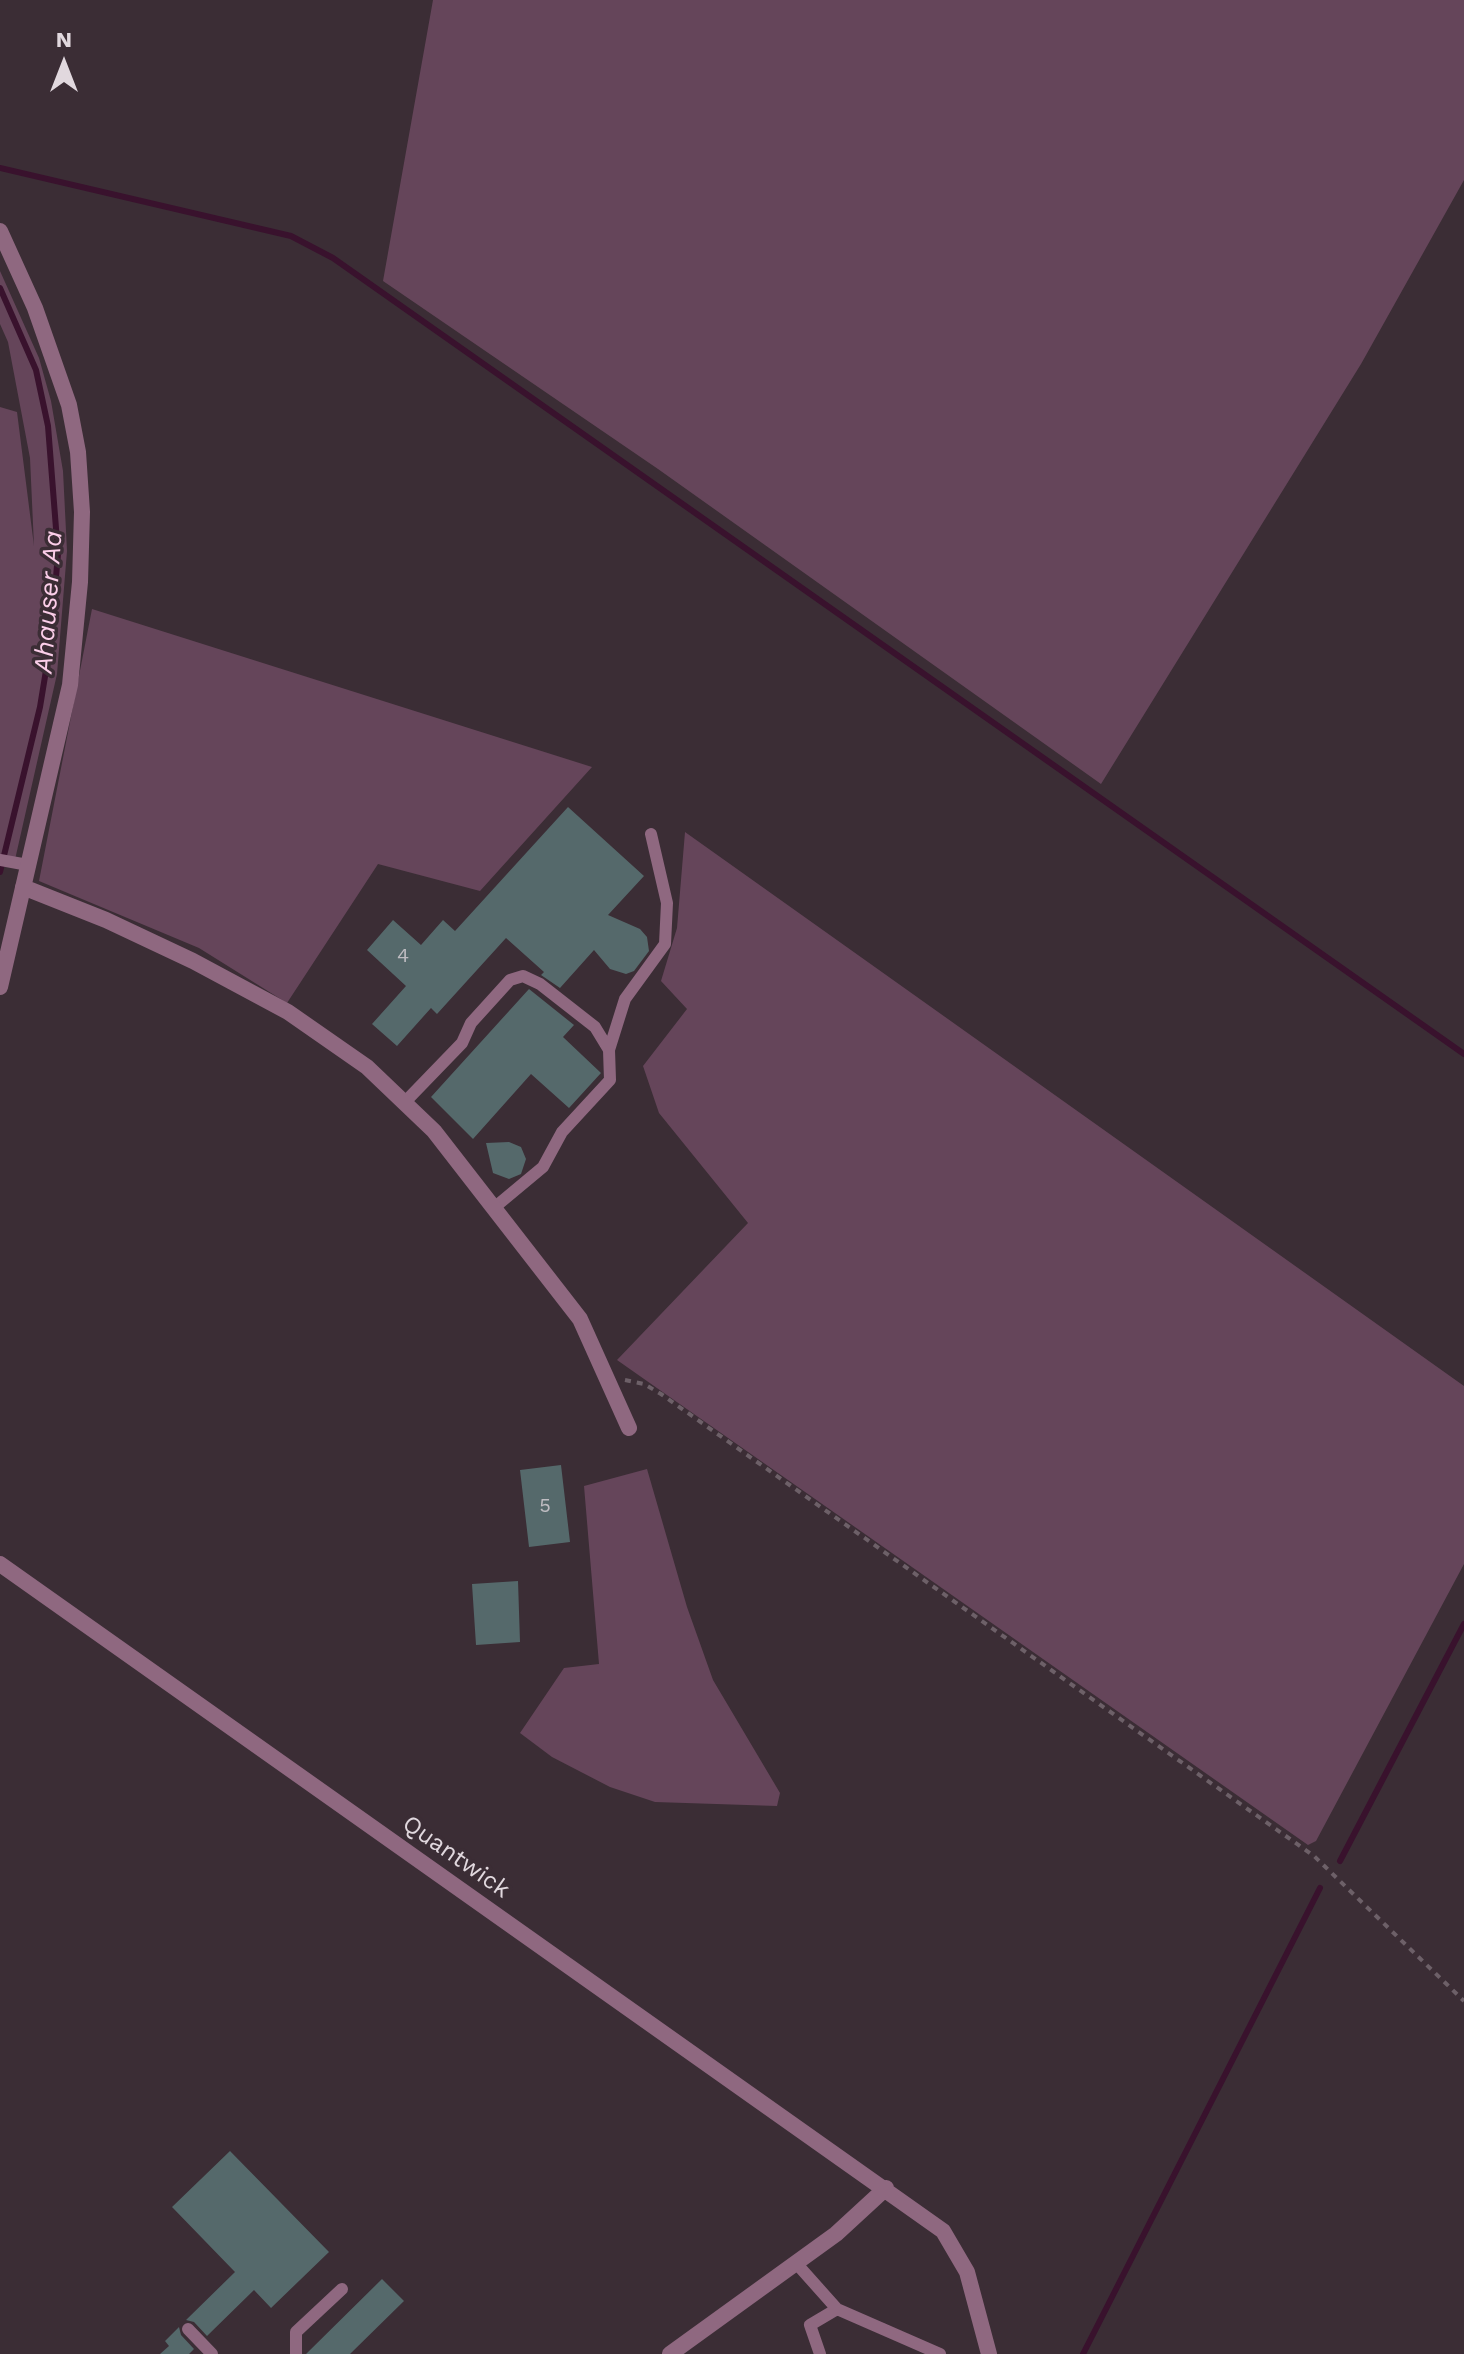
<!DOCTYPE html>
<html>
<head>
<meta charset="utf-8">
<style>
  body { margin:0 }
  #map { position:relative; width:1464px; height:2354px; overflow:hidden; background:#3b2d35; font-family:"Work Sans",sans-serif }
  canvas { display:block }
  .north { position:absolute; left:24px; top:24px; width:80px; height:80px; -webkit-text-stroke:6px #3b2d35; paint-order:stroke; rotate:0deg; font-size:22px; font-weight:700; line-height:32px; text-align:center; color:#e1d8de }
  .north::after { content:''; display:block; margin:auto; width:28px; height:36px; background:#e1d8de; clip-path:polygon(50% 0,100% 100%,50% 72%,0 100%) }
</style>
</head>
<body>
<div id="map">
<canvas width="1464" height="2354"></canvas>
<div class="north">N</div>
</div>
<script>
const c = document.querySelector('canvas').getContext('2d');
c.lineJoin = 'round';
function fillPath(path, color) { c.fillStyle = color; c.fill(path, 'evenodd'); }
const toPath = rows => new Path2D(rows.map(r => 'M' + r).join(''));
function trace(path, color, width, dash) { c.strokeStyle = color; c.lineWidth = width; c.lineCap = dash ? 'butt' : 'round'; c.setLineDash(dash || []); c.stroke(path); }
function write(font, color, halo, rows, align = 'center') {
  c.font = font + ' "Work Sans",sans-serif'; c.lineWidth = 7; c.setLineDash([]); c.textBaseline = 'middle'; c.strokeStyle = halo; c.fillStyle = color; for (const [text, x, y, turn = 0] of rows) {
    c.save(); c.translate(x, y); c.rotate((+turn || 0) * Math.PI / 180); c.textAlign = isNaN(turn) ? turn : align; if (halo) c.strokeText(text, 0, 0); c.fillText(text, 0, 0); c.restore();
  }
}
const green = toPath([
  [433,0,1464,0,1464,180,1361,364,1101,784,658,469,383,281],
  [0,271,39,358,51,401,63,471,67,551,57,674,14,864,0,859,0,407,17,412,34,546,30,458,8,342,0,324],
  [92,609,592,767,480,891,378,864,287,1003,199,948,39,881],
  [685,832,1464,1386,1464,1564,1316,1841,1308,1845,617,1360,748,1223,659,1113,643,1066,687,1009,661,981,677,928],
  [647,1469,687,1607,713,1680,780,1793,777,1806,655,1802,610,1787,552,1757,520,1733,564,1668,599,1664,584,1486]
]);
const stream = toPath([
  [0,168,291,236,333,258,1464,1054],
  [0,288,36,370,48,426,58,554,50,646,40,707,0,872],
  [1340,1861,1464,1624],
  [1083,2354,1320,1888]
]);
const building = toPath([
  [568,807,644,876,608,915,640,929,647,937,649,951,634,971,626,974,610,969,594,950,560,988,541,975,544,972,506,938,437,1014,431,1008,397,1046,372,1024,406,986,367,950,393,920,421,945,443,920,455,931],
  [529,989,574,1025,563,1037,601,1073,569,1108,531,1074,473,1139,431,1097],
  [509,1142,521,1147,526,1159,521,1174,509,1179,493,1173,486,1143],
  [561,1465,570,1542,529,1547,520,1470],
  [518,1581,520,1642,476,1645,472,1584],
  [230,2151,329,2252,271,2308,254,2290,207,2336,194,2322,186,2320,235,2272,172,2207],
  [382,2279,404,2301,350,2354,306,2354],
  [179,2327,181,2335,194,2349,189,2354,160,2354,169,2346,165,2341]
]);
const path = toPath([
  [625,1380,644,1384,661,1394,1314,1856,1464,2001]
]);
const service = toPath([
  [0,860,28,865],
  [609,1050,625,999,665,944,667,903,651,834],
  [405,1102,462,1043,471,1023,510,980,523,976,540,984,595,1027,609,1050,610,1080,562,1132,543,1167,495,1207],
  [796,2263,837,2309,940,2354],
  [188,2329,212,2354],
  [296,2354,296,2332,342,2289],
  [820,2354,810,2325,837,2309]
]);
const minor = toPath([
  [0,231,35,308,69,405,78,452,82,512,80,582,70,685,0,987],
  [23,887,106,920,193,961,288,1012,367,1067,434,1131,580,1319,629,1428],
  [0,1564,943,2231,967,2272,989,2354],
  [670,2354,836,2234,886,2188]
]);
const numberNames = [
  ["4",403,956],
  ["5",545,1506]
];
const streetNames = [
  ["Quantwick",456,1857,35]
];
const waterNames = [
  ["Ahauser Aa",49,602,-86]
];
fillPath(green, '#65455a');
trace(stream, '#39122d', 6);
fillPath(building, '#55696b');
trace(path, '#6d6068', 4, [6, 6]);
trace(service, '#8f6880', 12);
trace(minor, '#8f6880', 16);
write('20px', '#bebcc1', null, numberNames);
write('24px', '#e1d8de', '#3b2d35', streetNames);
write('italic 26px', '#fbcee9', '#3b2d35', waterNames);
</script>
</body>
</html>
